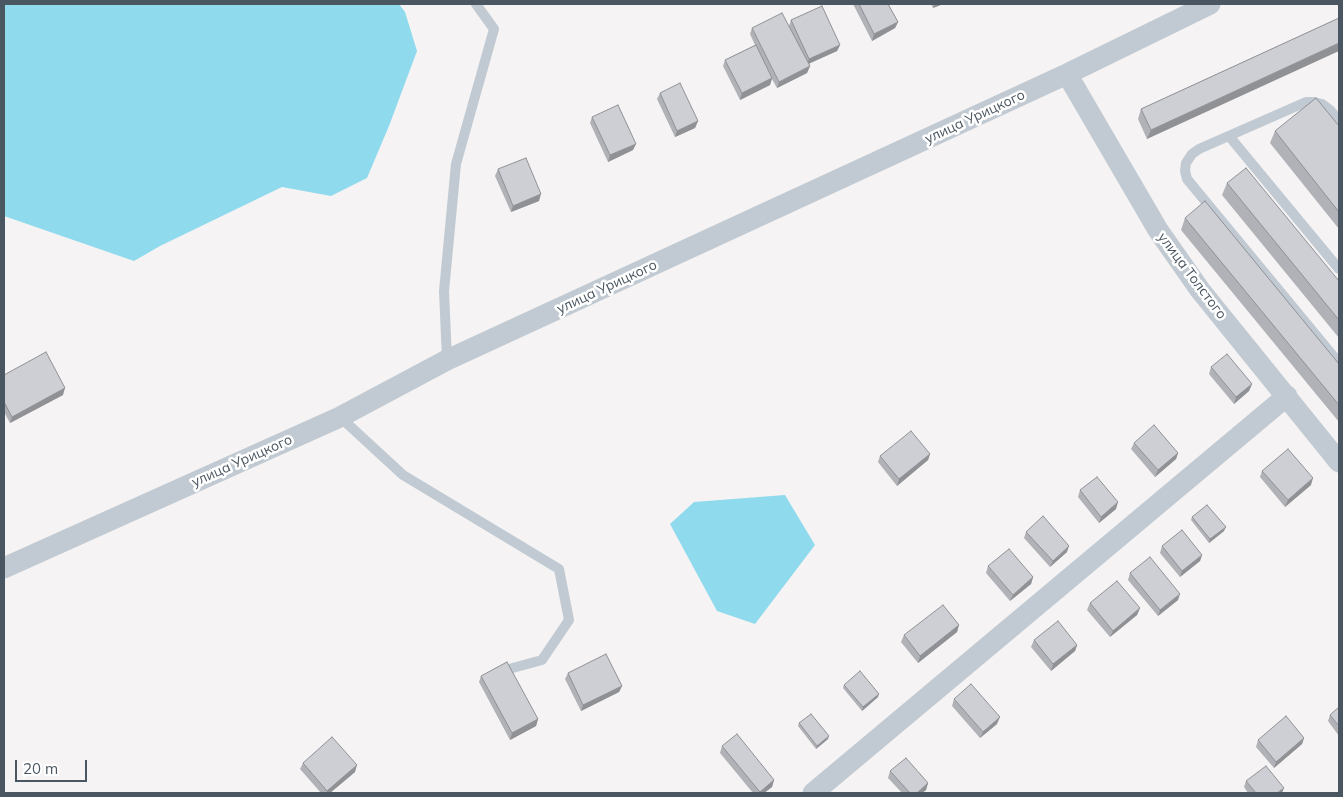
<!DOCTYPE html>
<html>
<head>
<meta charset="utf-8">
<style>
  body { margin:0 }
  #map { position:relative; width:1343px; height:797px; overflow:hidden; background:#f5f3f3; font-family:Mulish,sans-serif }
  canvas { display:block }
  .frame { position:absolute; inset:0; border:5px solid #4a5661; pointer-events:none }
  .scale { position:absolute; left:15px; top:760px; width:72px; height:22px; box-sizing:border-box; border:2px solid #4a5661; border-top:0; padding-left:6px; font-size:15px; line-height:18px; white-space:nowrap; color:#4a5661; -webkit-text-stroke:4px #fff; paint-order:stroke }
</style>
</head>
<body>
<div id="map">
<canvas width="1343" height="797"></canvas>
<div class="frame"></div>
<div class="scale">20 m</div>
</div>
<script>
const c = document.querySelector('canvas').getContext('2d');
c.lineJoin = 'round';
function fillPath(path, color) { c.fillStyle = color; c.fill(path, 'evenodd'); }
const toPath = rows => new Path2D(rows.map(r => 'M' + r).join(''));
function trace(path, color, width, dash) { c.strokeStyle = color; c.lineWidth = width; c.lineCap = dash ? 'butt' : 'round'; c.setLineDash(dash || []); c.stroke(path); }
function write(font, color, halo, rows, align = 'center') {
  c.font = font + ' Mulish,sans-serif'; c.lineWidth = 5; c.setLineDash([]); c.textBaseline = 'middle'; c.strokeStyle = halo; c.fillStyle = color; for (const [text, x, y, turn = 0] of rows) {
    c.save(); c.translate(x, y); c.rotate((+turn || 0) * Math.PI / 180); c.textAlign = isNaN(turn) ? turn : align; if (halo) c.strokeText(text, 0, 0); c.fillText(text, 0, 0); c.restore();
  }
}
const water = toPath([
  [4,4,399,4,405,12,417,51,389,126,367,178,331,196,282,187,160,246,134,261,4,216],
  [785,495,815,545,755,624,717,611,670,524,694,502]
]);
const service = toPath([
  [1339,121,1330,110,1322,104,1314,102,1306,102,1199,149,1192,154,1186,163,1185,171,1187,179,1339,363],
  [1229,136,1339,269],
  [447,360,444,291,456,164,494,29,476,4],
  [340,417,403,475,559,569,569,620,542,660,498,672]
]);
const minor = toPath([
  [1067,74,1158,230,1200,290,1339,462],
  [4,568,340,417,447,360,1067,74,1210,4],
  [813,793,1287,396]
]);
const wall = toPath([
  [853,4,888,4,898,22,895,28,872,41],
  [931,4,943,4,933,8],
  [1339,18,1147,139,1138,119,1141,109],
  [791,20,840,45,837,51,808,64,810,66,807,73,777,88,772,79,770,85,740,100,723,66,725,60,755,45,750,34,752,28,789,26],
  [660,93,698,121,695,128,675,137,657,99],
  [592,117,633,150,608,162,590,123],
  [1339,126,1339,229,1270,143,1275,131],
  [498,169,539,201,511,212,495,176],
  [1227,183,1339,281,1339,338,1222,195],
  [1185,218,1339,364,1339,422,1181,230],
  [1211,367,1252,384,1249,391,1234,404,1209,374],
  [4,375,63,395,10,423,4,412],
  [1134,443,1178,453,1176,459,1155,477,1131,449],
  [930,454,928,460,897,486,878,462,880,456],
  [1262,471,1311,485,1285,507,1260,477],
  [1080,490,1116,509,1099,523,1078,497],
  [1192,517,1224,531,1209,543,1191,520],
  [1026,532,1067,552,1050,567,1024,538],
  [1162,546,1202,555,1200,561,1180,577,1160,553],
  [988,566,1033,577,1031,584,1010,601,986,573],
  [1130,573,1178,600,1158,616,1128,580],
  [1090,603,1140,608,1137,615,1110,637,1087,610],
  [959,625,957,632,918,663,901,642,904,635],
  [1034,640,1077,645,1075,651,1051,671,1031,647],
  [568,673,622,686,619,692,581,711,565,679],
  [481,676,538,719,536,726,510,740,479,682],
  [844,685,878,697,862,711,843,688],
  [954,699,997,724,980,738,952,706],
  [1339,707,1339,736,1328,721,1330,715],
  [799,723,828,739,816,749,798,726],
  [1304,738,1302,744,1274,768,1256,747,1258,740],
  [722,746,774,780,772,787,764,793,753,793,720,753],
  [303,763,355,772,330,793,321,793,300,769],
  [890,771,928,783,926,790,922,793,902,793,888,778],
  [1246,781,1282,793,1248,793,1244,787]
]);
const shadedWall = toPath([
  [935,4,943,4,933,8],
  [898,22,895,28,872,41,874,34],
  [1339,43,1339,51,1147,139,1151,130],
  [840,45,837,51,806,65,809,59],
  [810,66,807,73,777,88,779,82],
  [772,78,770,85,740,100,742,93],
  [698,121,695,128,675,137,677,131],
  [636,144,633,150,608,162,610,155],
  [541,194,539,201,511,212,513,206],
  [1252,384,1249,391,1234,404,1236,397],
  [65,388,63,395,10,423,12,417],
  [1178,453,1176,459,1155,477,1158,470],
  [930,454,928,460,897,486,899,479],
  [1313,478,1311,485,1285,507,1288,500],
  [1118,502,1116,509,1099,523,1101,517],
  [1226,527,1224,531,1209,543,1210,539],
  [1069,546,1067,552,1050,567,1053,561],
  [1202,555,1200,561,1180,577,1182,571],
  [1033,577,1031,584,1010,601,1013,595],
  [1180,594,1178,600,1158,616,1160,610],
  [1140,608,1137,615,1110,637,1113,631],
  [959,625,957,632,918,663,920,656],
  [1077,645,1075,651,1051,671,1053,664],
  [622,686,619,692,581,711,583,705],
  [879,694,878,697,862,711,863,707],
  [1000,717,997,724,980,738,983,732],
  [538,719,536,726,510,740,512,733],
  [829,736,828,739,816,749,817,746],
  [1304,738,1302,744,1274,768,1276,762],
  [357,765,355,772,330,793,327,793,327,791],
  [774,780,772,787,764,793,759,793],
  [928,783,926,790,922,793,917,793],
  [1284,788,1282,793,1277,793]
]);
const building = toPath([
  [859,4,888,4,898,22,874,34,859,4],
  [822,6,840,45,809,59,791,20,822,6],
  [782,13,810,66,779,82,752,28,782,13],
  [1339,18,1339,43,1151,130,1141,109,1339,18],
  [756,45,772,78,742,93,725,60,756,45],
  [680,83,698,121,677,131,660,93,680,83],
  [1316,98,1339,126,1339,212,1275,131,1316,98],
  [618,105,636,144,610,155,592,117,618,105],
  [526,158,541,194,513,206,498,169,526,158],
  [1246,168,1339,281,1339,320,1227,183,1246,168],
  [1205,201,1339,364,1339,405,1185,218,1205,201],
  [46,352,65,388,12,417,4,402,4,375,46,352],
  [1227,354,1252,384,1236,397,1211,367,1227,354],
  [1154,425,1178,453,1158,470,1134,443,1154,425],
  [911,431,930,454,899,479,880,456,911,431],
  [1288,449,1313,478,1288,500,1262,471,1288,449],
  [1097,477,1118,502,1101,517,1080,490,1097,477],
  [1207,505,1226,527,1210,539,1192,517,1207,505],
  [1043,516,1069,546,1053,561,1026,532,1043,516],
  [1182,530,1202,555,1182,571,1162,546,1182,530],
  [1009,549,1033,577,1013,595,988,566,1009,549],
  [1150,557,1180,594,1160,610,1130,573,1150,557],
  [1117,581,1140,608,1113,631,1090,603,1117,581],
  [943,605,959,625,920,656,904,635,943,605],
  [1058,621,1077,645,1053,664,1034,640,1058,621],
  [606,654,622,686,583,705,568,673,606,654],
  [507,662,538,719,512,733,481,676,507,662],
  [860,671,879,694,863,707,844,685,860,671],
  [971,684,1000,717,983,732,954,699,971,684],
  [1339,707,1339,726,1330,715,1339,707],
  [811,714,829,736,817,746,799,723,811,714],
  [1286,716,1304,738,1276,762,1258,740,1286,716],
  [737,734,774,780,760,792,722,746,737,734],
  [332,737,357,765,327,791,303,763,332,737],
  [906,758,928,783,917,793,910,793,890,771,906,758],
  [1266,766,1284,788,1277,793,1256,793,1246,781,1266,766]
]);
const streetNames = [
  ["улица Урицкого",975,117,-25],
  ["улица Толстого",1192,276,53],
  ["улица Урицкого",607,287,-25],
  ["улица Урицкого",242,461,-24]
];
fillPath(water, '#90daee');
trace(service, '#c1cad2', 10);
trace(minor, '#c1cad2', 21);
fillPath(wall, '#b0b2b7');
fillPath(shadedWall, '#909195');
fillPath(building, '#cdcfd5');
trace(building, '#909195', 1);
write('14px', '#4a5661', '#fff', streetNames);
</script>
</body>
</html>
